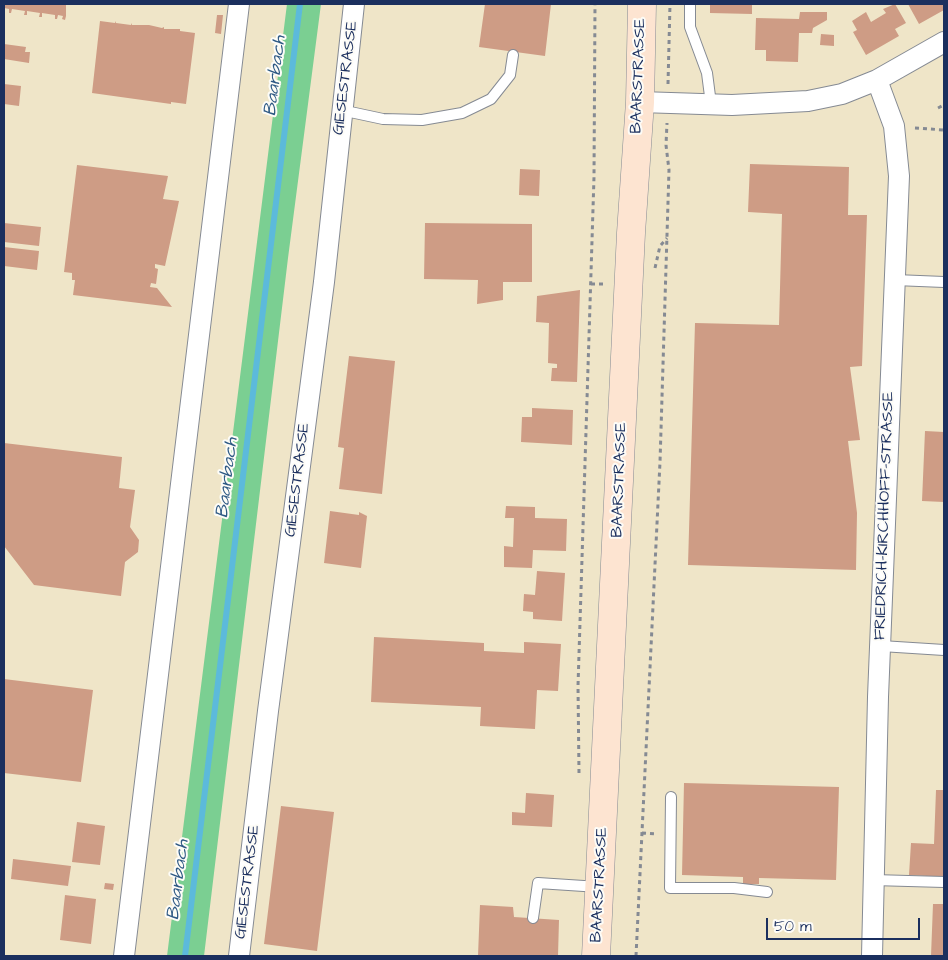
<!DOCTYPE html>
<html>
<head>
<meta charset="utf-8">
<style>
  body { margin:0 }
  #map { position:relative; width:948px; height:960px; overflow:hidden; background:#efe5c8; font-family:"Architects Daughter",sans-serif }
  canvas { display:block }
  .frame { position:absolute; inset:0; border:5px solid #1b2f5e; pointer-events:none }
  .scale { position:absolute; left:766px; top:918px; width:154px; height:22px; box-sizing:border-box; border:2px solid #1b2f5e; border-top:0; padding-left:6px; font-size:15px; line-height:18px; white-space:nowrap; color:#1b2f5e; -webkit-text-stroke:4px #fdfcf7; paint-order:stroke }
</style>
</head>
<body>
<div id="map">
<canvas width="948" height="960"></canvas>
<div class="frame"></div>
<div class="scale">50 m</div>
</div>
<script>
const c = document.querySelector('canvas').getContext('2d');
c.lineJoin = 'round';
function fillPath(path, color) { c.fillStyle = color; c.fill(path, 'evenodd'); }
const toPath = rows => new Path2D(rows.map(r => 'M' + r).join(''));
function trace(path, color, width, dash) { c.strokeStyle = color; c.lineWidth = width; c.lineCap = dash ? 'butt' : 'round'; c.setLineDash(dash || []); c.stroke(path); }
function write(font, color, halo, rows, align = 'center') {
  c.font = font + ' "Architects Daughter",sans-serif'; c.lineWidth = 4; c.setLineDash([]); c.textBaseline = 'middle'; c.strokeStyle = halo; c.fillStyle = color; for (const [text, x, y, turn = 0] of rows) {
    c.save(); c.translate(x, y); c.rotate((+turn || 0) * Math.PI / 180); c.textAlign = isNaN(turn) ? turn : align; if (halo) c.strokeText(text, 0, 0); c.fillText(text, 0, 0); c.restore();
  }
}
const green = toPath([
  [287,4,321,4,288,258,204,956,167,956]
]);
const stream = toPath([
  [185,956,300,4]
]);
const building = toPath([
  [4,4,66,4,66,16,65,20,62,19,63,16,58,15,57,19,55,19,55,15,42,13,42,17,39,17,40,13,27,11,27,15,24,15,25,11,12,9,11,13,9,13,9,9,4,8],
  [485,4,551,4,545,56,479,47],
  [710,4,752,4,752,14,710,13],
  [895,4,906,23,895,29,899,36,866,55,853,32,857,30,852,21,866,12,871,22,886,13,883,9],
  [908,4,944,4,944,10,919,24],
  [800,12,827,12,827,20,813,28,812,33,799,33,798,62,766,61,766,50,755,50,756,18,799,19],
  [217,15,223,15,221,34,215,33],
  [100,21,115,23,115,21,116,23,131,25,131,23,132,25,149,25,162,28,164,27,164,29,180,29,180,31,195,33,186,104,171,102,171,104,92,93],
  [821,34,834,35,834,46,820,45],
  [4,44,26,47,25,52,30,52,29,63,4,59],
  [4,84,21,86,19,106,4,104],
  [750,164,849,167,848,215,867,215,862,366,850,367,860,440,848,441,857,513,856,570,688,565,695,323,779,325,782,214,748,212],
  [77,165,168,176,163,199,179,201,165,266,155,264,155,268,158,269,156,284,151,283,150,287,157,288,172,307,73,295,75,280,72,280,72,273,64,272],
  [520,169,540,170,539,196,519,195],
  [4,223,41,227,39,246,4,242],
  [425,223,532,224,532,282,503,282,503,300,477,304,478,280,424,279],
  [4,247,39,251,37,270,4,266],
  [580,290,577,382,551,381,552,368,557,368,557,364,548,363,549,323,536,322,537,296],
  [349,356,395,361,382,494,339,489,344,448,338,447],
  [532,408,573,410,572,445,521,442,522,417,532,417],
  [925,431,944,432,944,502,922,501],
  [4,443,122,457,119,488,135,490,130,527,139,540,138,552,125,562,121,596,34,585,4,546],
  [506,506,535,507,535,518,567,519,566,551,533,550,532,568,504,567,504,546,513,547,514,518,505,518],
  [330,511,359,515,359,512,367,516,361,568,324,563],
  [537,571,565,573,562,621,533,619,533,612,523,611,524,594,535,595],
  [374,637,484,643,484,651,524,653,524,642,561,644,558,691,537,690,535,729,480,726,481,707,371,702],
  [4,679,93,690,81,782,4,773],
  [684,783,839,787,836,880,759,878,759,884,743,884,743,877,682,875],
  [936,790,944,790,944,877,909,875,911,843,934,844],
  [526,793,554,795,552,827,512,825,512,812,525,813],
  [281,806,334,812,317,951,264,944],
  [77,822,105,826,100,865,72,862],
  [13,859,71,866,68,886,11,879],
  [105,883,114,884,113,890,104,889],
  [65,895,96,899,91,944,60,940],
  [933,904,944,904,944,956,931,956],
  [480,905,513,907,514,917,559,920,558,956,478,956]
]);
const path = toPath([
  [668,84,670,4],
  [938,108,944,105],
  [915,128,944,130],
  [655,268,660,246,667,238],
  [591,284,605,284],
  [579,773,578,686,594,177,595,4],
  [642,833,657,834],
  [636,956,660,462,669,170,666,145,667,123]
]);
const service = toPath([
  [690,4,690,27,707,73,711,104],
  [341,110,383,119,422,120,462,113,491,99,510,75,513,55],
  [895,280,944,282],
  [881,646,944,650],
  [671,797,670,888,734,888,767,892],
  [873,880,944,882],
  [533,918,538,883,599,887]
]);
const minor = toPath([
  [640,102,732,105,808,101,842,94,877,80,944,42],
  [124,956,239,4],
  [239,956,268,711,324,282,354,4],
  [872,956,878,697,899,176,894,126,877,80]
]);
const secondary = toPath([
  [596,956,631,233,640,102,642,4]
]);
const streetNames = [
  ["BAARSTRASSE",639,76,-88],
  ["GIESESTRASSE",346,78,-83],
  ["GIESESTRASSE",298,480,-83],
  ["BAARSTRASSE",620,480,-88],
  ["FRIEDRICH-KIRCHHOFF-STRASSE",885,516,-88],
  ["GIESESTRASSE",248,882,-83],
  ["BAARSTRASSE",600,885,-87]
];
const waterNames = [
  ["Baarbach",276,76,-83],
  ["Baarbach",228,478,-83],
  ["Baarbach",179,880,-83]
];
fillPath(green, '#7bcf92');
trace(stream, '#5cbadb', 6);
fillPath(building, '#ce9c85');
trace(service, '#858a93', 12);
trace(minor, '#858a93', 22);
trace(secondary, '#858a93', 29);
trace(path, '#858a93', 3, [4, 4]);
trace(service, '#fff', 10);
trace(minor, '#fff', 20);
trace(secondary, '#fde4d1', 28);
write('16px', '#1b2f5e', '#fdfcf7', streetNames);
write('italic 18px', '#2e5984', '#fdfcf7', waterNames);
</script>
</body>
</html>
